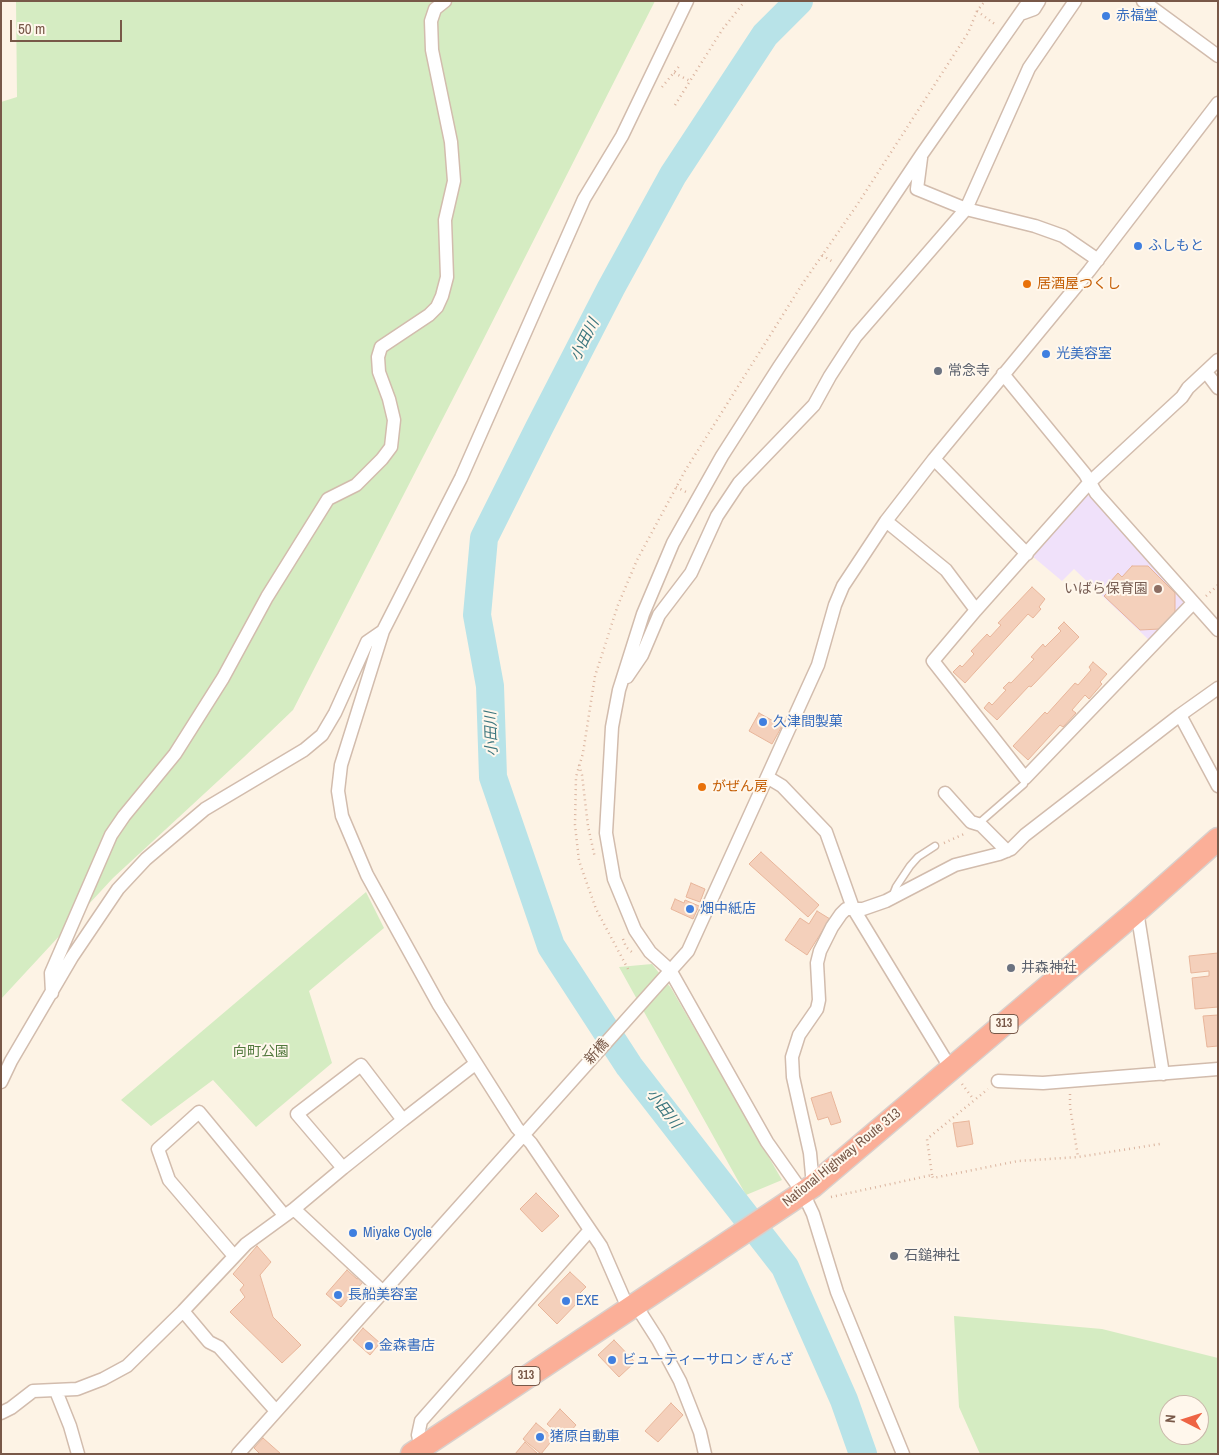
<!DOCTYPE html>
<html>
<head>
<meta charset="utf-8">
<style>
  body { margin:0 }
  #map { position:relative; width:1219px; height:1455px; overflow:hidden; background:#fdf3e5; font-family:"Archivo Narrow",sans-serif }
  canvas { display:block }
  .frame { position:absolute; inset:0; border:2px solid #785848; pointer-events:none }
  .north { position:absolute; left:1159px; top:1395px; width:50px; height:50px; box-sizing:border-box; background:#fff7ec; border:1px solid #c9b7aa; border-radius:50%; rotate:275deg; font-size:14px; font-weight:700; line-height:20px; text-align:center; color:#785848 }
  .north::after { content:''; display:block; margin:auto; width:18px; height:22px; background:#ee6444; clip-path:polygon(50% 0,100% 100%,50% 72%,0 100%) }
  .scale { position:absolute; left:10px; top:20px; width:112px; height:22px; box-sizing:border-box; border:2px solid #785848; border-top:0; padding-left:6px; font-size:15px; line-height:18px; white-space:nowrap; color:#785848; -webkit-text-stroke:4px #fff7ec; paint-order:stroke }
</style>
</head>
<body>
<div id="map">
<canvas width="1219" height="1455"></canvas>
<div class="frame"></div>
<div class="north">N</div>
<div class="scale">50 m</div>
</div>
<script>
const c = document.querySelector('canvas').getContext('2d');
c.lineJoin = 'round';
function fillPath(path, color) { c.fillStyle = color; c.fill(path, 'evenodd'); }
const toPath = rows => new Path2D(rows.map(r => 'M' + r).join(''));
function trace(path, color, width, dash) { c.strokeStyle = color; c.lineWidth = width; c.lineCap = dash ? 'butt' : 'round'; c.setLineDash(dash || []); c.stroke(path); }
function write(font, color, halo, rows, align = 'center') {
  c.font = font + ' "Archivo Narrow","Noto Sans JP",sans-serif'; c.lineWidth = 4; c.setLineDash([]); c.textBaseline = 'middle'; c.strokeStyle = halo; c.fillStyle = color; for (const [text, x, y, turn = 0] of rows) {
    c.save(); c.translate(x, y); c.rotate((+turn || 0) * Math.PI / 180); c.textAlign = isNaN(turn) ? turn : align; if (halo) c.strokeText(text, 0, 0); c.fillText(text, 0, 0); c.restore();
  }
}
const education = toPath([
  [1086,495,1093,496,1187,603,1150,641,1074,569,1062,581,1031,555]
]);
const green = toPath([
  [16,1,655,1,479,348,293,710,244,757,113,878,1,999,1,102,17,97],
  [366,892,384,928,309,991,332,1063,256,1127,213,1080,151,1126,121,1100],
  [652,964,671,988,782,1180,746,1195,619,967],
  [954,1316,1102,1329,1218,1358,1218,1454,980,1454,959,1407],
  [1169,1405,1199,1405,1199,1435,1169,1435]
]);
const river = toPath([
  [799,1,765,35,673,175,611,288,539,428,484,538,477,615,490,686,493,777,551,946,629,1066,785,1267,844,1400,863,1454]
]);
const building = toPath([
  [1132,566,1148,566,1175,593,1175,613,1160,629,1140,630,1104,596,1112,588,1110,582,1118,573,1122,577,1132,566],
  [1032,587,1045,599,1039,607,1041,609,1033,618,1028,614,965,683,953,672,960,665,962,667,974,654,971,651,987,634,990,637,1001,625,998,623,1032,587],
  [1064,622,1079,637,1031,687,1029,686,997,720,984,708,989,702,992,705,1006,690,1003,688,1009,682,1011,683,1034,659,1031,657,1043,644,1045,647,1061,631,1058,628,1064,622],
  [1093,662,1107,674,1100,682,1102,684,1089,699,1085,695,1072,710,1076,713,1063,727,1060,725,1028,760,1013,746,1045,712,1047,714,1075,683,1078,685,1091,670,1089,667,1093,662],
  [759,713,782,726,772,744,749,731,759,713],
  [761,852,819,905,808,917,749,864,761,852],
  [691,883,705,889,700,902,686,897,691,883],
  [675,899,684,903,685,900,699,906,693,919,671,909,675,899],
  [817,911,830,919,807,955,785,940,800,918,809,924,817,911],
  [1218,953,1218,1008,1218,1007,1195,1009,1192,978,1209,976,1209,971,1191,973,1189,956,1218,953],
  [1218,1015,1218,1046,1207,1047,1203,1016,1218,1015],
  [831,1092,841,1122,831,1125,828,1117,818,1120,811,1098,831,1092],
  [969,1121,973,1144,957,1147,953,1123,969,1121],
  [536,1193,559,1216,542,1232,520,1209,536,1193],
  [257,1246,271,1262,260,1275,273,1317,301,1345,282,1363,230,1312,245,1297,240,1290,244,1285,233,1274,257,1246],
  [347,1270,357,1279,359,1278,363,1282,341,1307,326,1294,347,1270],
  [570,1272,586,1287,578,1295,581,1299,557,1324,538,1305,570,1272],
  [363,1328,380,1343,370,1355,353,1340,363,1328],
  [614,1340,635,1362,619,1377,598,1355,614,1340],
  [671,1403,683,1415,658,1442,645,1431,671,1403],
  [560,1409,576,1425,564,1439,547,1424,560,1409],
  [536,1423,554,1438,541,1454,523,1439,536,1423],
  [263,1438,281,1454,260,1454,254,1448,263,1438],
  [525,1442,538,1454,515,1454,525,1442]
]);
const path = toPath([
  [977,11,996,25],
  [674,73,690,81],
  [662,87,681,64],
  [675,105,722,30,745,1],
  [822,255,833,262],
  [676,487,686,492],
  [1206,596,1218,585],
  [579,765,582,775,588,826,595,858],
  [944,843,964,834],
  [623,939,626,947,634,954],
  [628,969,596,909,579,861,575,825,576,777,583,753,595,676,618,605,637,560,685,471,801,286,857,205,968,33,977,11,985,1],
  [962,1084,974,1100],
  [1070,1094,1070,1107,1078,1157],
  [932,1175,927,1139,988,1089],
  [831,1197,932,1175,933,1178,1018,1161,1078,1157,1160,1144]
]);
const lane = toPath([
  [978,824,1024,784,1025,778],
  [892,897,896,887,910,866,918,857,935,846]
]);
const street = toPath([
  [1143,1,1218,56],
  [1023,13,1034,9,1039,1],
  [921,158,917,189,966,209,1035,226,1063,236,1098,260],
  [1206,372,1218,388],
  [1003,374,1085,474,1096,493,1218,630],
  [934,459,1027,554],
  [886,521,946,570,976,610,1089,483,1182,397,1188,388,1218,360],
  [976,610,933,661,1025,778,1193,603],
  [627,677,642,655,659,615,691,573,717,516,739,483,814,405,830,376,856,336,966,209,1029,68,1075,1],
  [1180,715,1218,786],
  [767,777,782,786,826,832,853,908,951,1069],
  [945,793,971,822,981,825,1007,851],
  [1137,911,1163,1074],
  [52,993,51,973,111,835,124,816,175,754,223,678,267,597,328,499,356,485,382,459,391,447,394,420,389,399,379,372,378,357,381,347,429,315,437,307,442,296,447,277,445,220,454,181,451,142,432,50,431,21,435,9,445,1],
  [998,1081,1043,1083,1218,1069],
  [1,1082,11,1061,72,957,118,889,146,859,205,809,304,750,322,735,335,713,367,642,383,631],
  [343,1168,403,1120],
  [813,1186,810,1153,793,1077,792,1057,799,1035,817,1009,819,1000,817,963,820,951,832,927,841,914,846,909,863,909,886,901,955,865,999,854,1011,849,1025,835,1180,715,1218,688],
  [294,1209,382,1291],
  [234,1256,169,1180,158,1149,199,1112,284,1215],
  [635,1304,658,1340,680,1381,700,1432,705,1454],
  [628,1308,601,1246,531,1143,517,1128,439,1005,367,875,342,816,338,791,341,765,383,631,461,478,584,199,622,136,687,1],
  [183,1311,209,1342,219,1347,276,1411],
  [56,1391,70,1426,78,1454],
  [1,1413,11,1408,33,1391,77,1389,103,1379,127,1366,183,1311,246,1244,294,1209,343,1168,297,1114,361,1065,403,1120,475,1064],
  [425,1450,421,1447,418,1435,421,1421,590,1230],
  [238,1454,688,951,818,665,835,605,843,586,886,521,934,459,1089,271,1218,103],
  [903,1454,837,1292,813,1214,803,1193,767,1142,670,970,650,952,635,930,614,879,606,833,612,727,619,690,643,614,673,543,722,456,779,367,922,154,1029,1]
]);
const highway = toPath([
  [412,1454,813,1186,1137,911,1218,839]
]);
const markers = [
  [1106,16,5,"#3f7fe0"],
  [1138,246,5,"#3f7fe0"],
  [1027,284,5,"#e8710a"],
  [1046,354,5,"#3f7fe0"],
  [938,371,5,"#6b7280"],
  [1158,589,5,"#8d6e63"],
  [763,722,5,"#3f7fe0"],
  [702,787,5,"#e8710a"],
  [690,909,5,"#3f7fe0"],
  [1011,968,5,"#6b7280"],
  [353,1233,5,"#3f7fe0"],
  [894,1256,5,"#6b7280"],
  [338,1295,5,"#3f7fe0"],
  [566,1301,5,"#3f7fe0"],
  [369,1346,5,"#3f7fe0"],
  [612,1360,5,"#3f7fe0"],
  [540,1437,5,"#3f7fe0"]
];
const shields = [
  [1004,1024,28],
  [526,1376,28]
];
const shieldNames = [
  ["313",1004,1024],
  ["313",526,1376]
];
const shopNames = [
  ["赤福堂",1116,16],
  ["ふしもと",1148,246],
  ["光美容室",1056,354],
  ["久津間製菓",773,722],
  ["畑中紙店",700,909],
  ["Miyake Cycle",363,1233],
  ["長船美容室",348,1295],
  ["EXE",576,1301],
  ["金森書店",379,1346],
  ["ビューティーサロン ぎんざ",622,1360],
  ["猪原自動車",550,1437]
];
const foodNames = [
  ["居酒屋つくし",1037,284],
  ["がぜん房",712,787]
];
const worshipNames = [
  ["常念寺",948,371],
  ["井森神社",1021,968],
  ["石鎚神社",904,1256]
];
const educationNames = [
  ["いばら保育園",1148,589]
];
const parkNames = [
  ["向町公園",261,1052]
];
const streetNames = [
  ["新橋",597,1052,-48],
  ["National Highway Route 313",842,1158,-39]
];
const waterNames = [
  ["小田川",585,340,-63],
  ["小田川",492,734,-92],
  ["小田川",663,1109,52]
];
fillPath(education, '#f0e1fa');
fillPath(green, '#d5ecc2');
trace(river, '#b8e3e8', 28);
fillPath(building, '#f4d0bb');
trace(building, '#e8b59a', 1);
trace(lane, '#d2bcad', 9);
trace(street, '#d2bcad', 15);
trace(highway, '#d9d0cc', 25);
trace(path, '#dab39e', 2.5, [1, 4]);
trace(lane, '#fff', 6);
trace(street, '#fff', 12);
trace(highway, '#fbaf98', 22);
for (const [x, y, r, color] of markers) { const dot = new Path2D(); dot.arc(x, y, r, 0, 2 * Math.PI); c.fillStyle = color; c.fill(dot); trace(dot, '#fff7ec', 2); }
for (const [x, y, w] of shields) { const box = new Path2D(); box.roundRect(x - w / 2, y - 9.5, w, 19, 4); c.fillStyle = '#fff7ec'; c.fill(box); trace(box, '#785848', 1); }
write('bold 12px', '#785848', null, shieldNames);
write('14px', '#366cbe', '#fff7ec', shopNames, 'left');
write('14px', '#c56008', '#fff7ec', foodNames, 'left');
write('14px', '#5b616d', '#fff7ec', worshipNames, 'left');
write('14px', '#785e54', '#fff7ec', educationNames, 'right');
write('14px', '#51793d', '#fff7ec', parkNames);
write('14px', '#785848', '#fff7ec', streetNames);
write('italic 15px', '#3b767e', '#fff7ec', waterNames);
</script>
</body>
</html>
